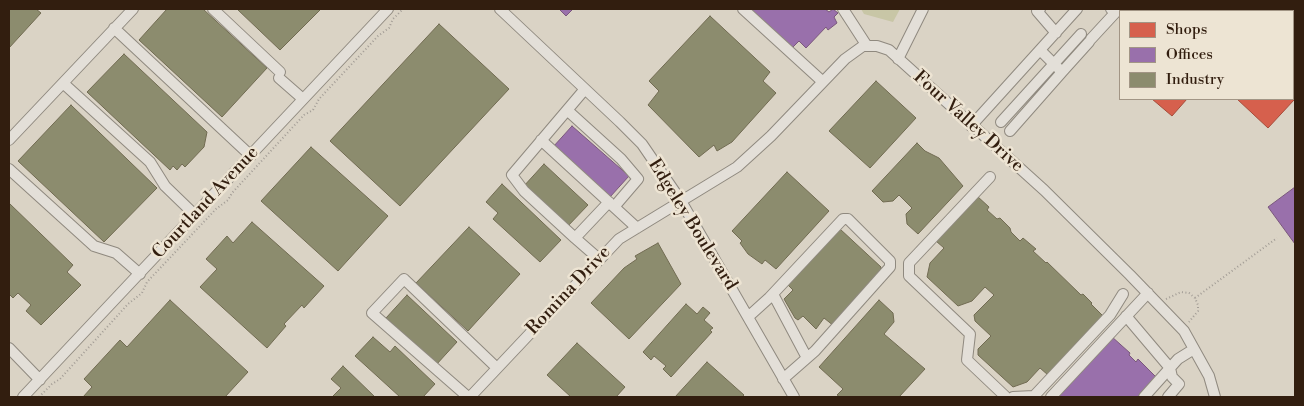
<!DOCTYPE html>
<html>
<head>
<meta charset="utf-8">
<style>
  body { margin:0 }
  #map { position:relative; width:1304px; height:406px; overflow:hidden; background:#dad3c5; font-family:"Libre Bodoni",serif }
  canvas { display:block }
  .frame { position:absolute; inset:0; border:10px solid #321e0f; pointer-events:none }
  .legend { position:absolute; left:1119px; top:10px; width:175px; height:90px; box-sizing:border-box; background:#ede4d3; border:1px solid #a29585; margin:0; padding:6px 9px; list-style:none; font-size:15px; color:#321e0f }
  .legend li { display:flex; align-items:center; gap:10px; height:25px }
  .legend b { width:25px; border:1px solid #a29585 }
</style>
</head>
<body>
<div id="map">
<canvas width="1304" height="406"></canvas>
<div class="frame"></div>
<ul class="legend">
<li><b style="height:14px;background:#d6604d"></b>Shops</li>
<li><b style="height:14px;background:#9970ab"></b>Offices</li>
<li><b style="height:14px;background:#8c8c6e"></b>Industry</li>
</ul>
</div>
<script>
const c = document.querySelector('canvas').getContext('2d');
c.lineJoin = 'round';
function fillPath(path, color) { c.fillStyle = color; c.fill(path, 'evenodd'); }
const toPath = rows => new Path2D(rows.map(r => 'M' + r).join(''));
function trace(path, color, width, dash) { c.strokeStyle = color; c.lineWidth = width; c.lineCap = dash ? 'butt' : 'round'; c.setLineDash(dash || []); c.stroke(path); }
function write(font, color, halo, rows, align = 'center') {
  c.font = font + ' "Libre Bodoni",serif'; c.lineWidth = 5; c.setLineDash([]); c.textBaseline = 'middle'; c.strokeStyle = halo; c.fillStyle = color; for (const [text, x, y, turn = 0] of rows) {
    c.save(); c.translate(x, y); c.rotate((+turn || 0) * Math.PI / 180); c.textAlign = isNaN(turn) ? turn : align; if (halo) c.strokeText(text, 0, 0); c.fillText(text, 0, 0); c.restore();
  }
}
const green = toPath([
  [861,9,900,9,893,22,864,14]
]);
const shops = toPath([
  [1171,9,1215,9,1216,11,1169,11,1171,9],
  [1293,98,1294,100,1268,128,1237,99,1293,98],
  [1152,99,1187,99,1172,116,1152,99]
]);
const offices = toPath([
  [559,9,573,9,566,16,559,9],
  [749,9,825,9,829,12,833,9,838,13,834,17,837,23,828,30,826,27,806,48,799,41,792,48,749,9],
  [572,126,629,176,610,197,553,147,572,126],
  [1295,187,1295,244,1268,207,1295,187],
  [1111,336,1130,353,1129,355,1136,362,1138,359,1156,377,1138,397,1055,397,1111,336]
]);
const industry = toPath([
  [9,9,36,9,41,13,9,48,9,9],
  [167,9,203,9,267,68,222,117,139,40,167,9],
  [237,9,321,9,280,50,237,9],
  [710,16,770,72,763,81,776,93,732,142,717,151,714,145,699,157,648,105,659,91,649,81,710,16],
  [439,24,509,89,400,206,330,141,439,24],
  [124,54,207,132,204,147,185,167,182,164,177,170,173,166,170,170,87,92,124,54],
  [876,81,916,118,870,168,829,131,876,81],
  [71,105,157,188,104,242,18,161,71,105],
  [917,143,925,151,939,158,963,186,918,234,907,224,906,214,912,208,899,195,893,201,883,202,872,191,917,143],
  [311,147,388,216,338,271,261,201,311,147],
  [544,164,588,205,566,228,523,187,544,164],
  [787,172,829,211,776,269,765,260,762,264,748,254,740,243,742,241,732,231,787,172],
  [502,184,561,240,540,262,493,219,498,213,486,202,502,184],
  [977,196,989,207,987,210,997,219,1000,218,1010,228,1011,232,1020,241,1023,238,1036,249,1033,251,1046,263,1047,262,1081,295,1083,294,1092,303,1091,304,1103,316,1048,375,1040,368,1027,382,1013,387,978,355,978,349,991,336,975,321,974,315,994,295,985,287,972,301,958,306,927,277,930,263,944,248,936,241,977,196],
  [9,203,73,265,67,272,81,285,41,325,26,311,31,305,18,293,13,298,9,294,9,203],
  [252,222,324,286,304,308,302,305,284,324,286,326,267,348,200,287,217,269,206,259,227,236,233,243,252,222],
  [469,227,520,274,468,331,416,283,469,227],
  [840,229,881,267,880,276,834,326,824,318,816,329,803,316,798,320,795,318,784,299,793,290,786,283,834,231,840,229],
  [658,243,681,284,629,339,591,303,624,268,637,259,635,256,658,243],
  [407,295,457,342,436,365,386,318,407,295],
  [170,300,248,372,225,397,83,397,92,387,84,379,120,340,127,347,170,300],
  [879,300,893,313,894,322,884,334,925,369,899,397,840,397,837,395,843,389,819,367,879,300],
  [686,304,697,314,703,307,710,313,704,320,713,328,710,330,712,332,671,377,663,369,666,366,654,356,651,360,643,352,686,304],
  [373,337,390,352,395,346,435,384,423,397,400,397,355,356,373,337],
  [577,343,625,387,616,397,571,397,547,375,577,343],
  [707,362,744,395,742,397,675,397,707,362],
  [343,366,375,397,332,397,341,388,331,379,343,366]
]);
const path = toPath([
  [1195,298,1277,238],
  [1166,299,1181,292,1189,293,1195,298,1198,305,1198,311,1189,322],
  [39,397,52,384,60,379,128,304,142,293,147,282,216,209,228,200,232,193,304,115,313,110,319,99,378,36,389,28,393,19,403,9]
]);
const minor = toPath([
  [213,9,280,72],
  [500,9,620,122,642,144,681,201,794,397],
  [743,9,823,82],
  [843,9,867,46],
  [1040,9,1037,11,1056,33],
  [114,28,251,156],
  [1091,39,1115,13,1111,9],
  [1040,50,1062,72,1089,42],
  [898,59,923,9],
  [279,78,303,99],
  [63,83,150,162,165,186,195,215],
  [567,110,621,159,638,179,614,207],
  [1001,122,1081,34],
  [971,126,1077,9],
  [1010,131,1062,72],
  [9,140,133,9],
  [541,140,637,228],
  [9,169,94,246,116,253,140,274],
  [990,177,909,263,909,276,970,334,967,360,1006,397],
  [575,238,524,191,512,175,585,89],
  [599,259,575,238,609,202],
  [773,294,807,358],
  [1126,316,1170,368,1172,377,1179,384,1168,397],
  [748,317,769,298,843,219,848,219,890,261,890,267,815,351,783,379],
  [9,348,40,380],
  [23,397,388,9],
  [468,397,372,313,404,279,497,368],
  [470,397,619,239,737,167,771,136,845,59,863,46,877,46,889,50,1044,190,1130,275,1184,331,1209,376,1215,397],
  [1013,397,1034,396,1110,315,1123,294],
  [1051,397,1148,293],
  [1144,397,1178,359,1194,349]
]);
const streetNames = [
  ["Four Valley Drive",968,122,42],
  ["Courtland Avenue",206,203,-47],
  ["Edgeley Boulevard",692,225,58],
  ["Romina Drive",569,291,-47]
];
fillPath(green, '#c8c6a6');
fillPath(shops, '#d6604d');
trace(shops, '#a54c3a', 1);
fillPath(offices, '#9970ab');
trace(offices, '#7a577c', 1);
fillPath(industry, '#8c8c6e');
trace(industry, '#716b52', 1);
trace(minor, '#8f897f', 12);
trace(path, '#a39d96', 2, [1, 2.5]);
trace(minor, '#e3dfd8', 10);
write('18px', '#321e0f', '#ede4d3', streetNames);
</script>
</body>
</html>
